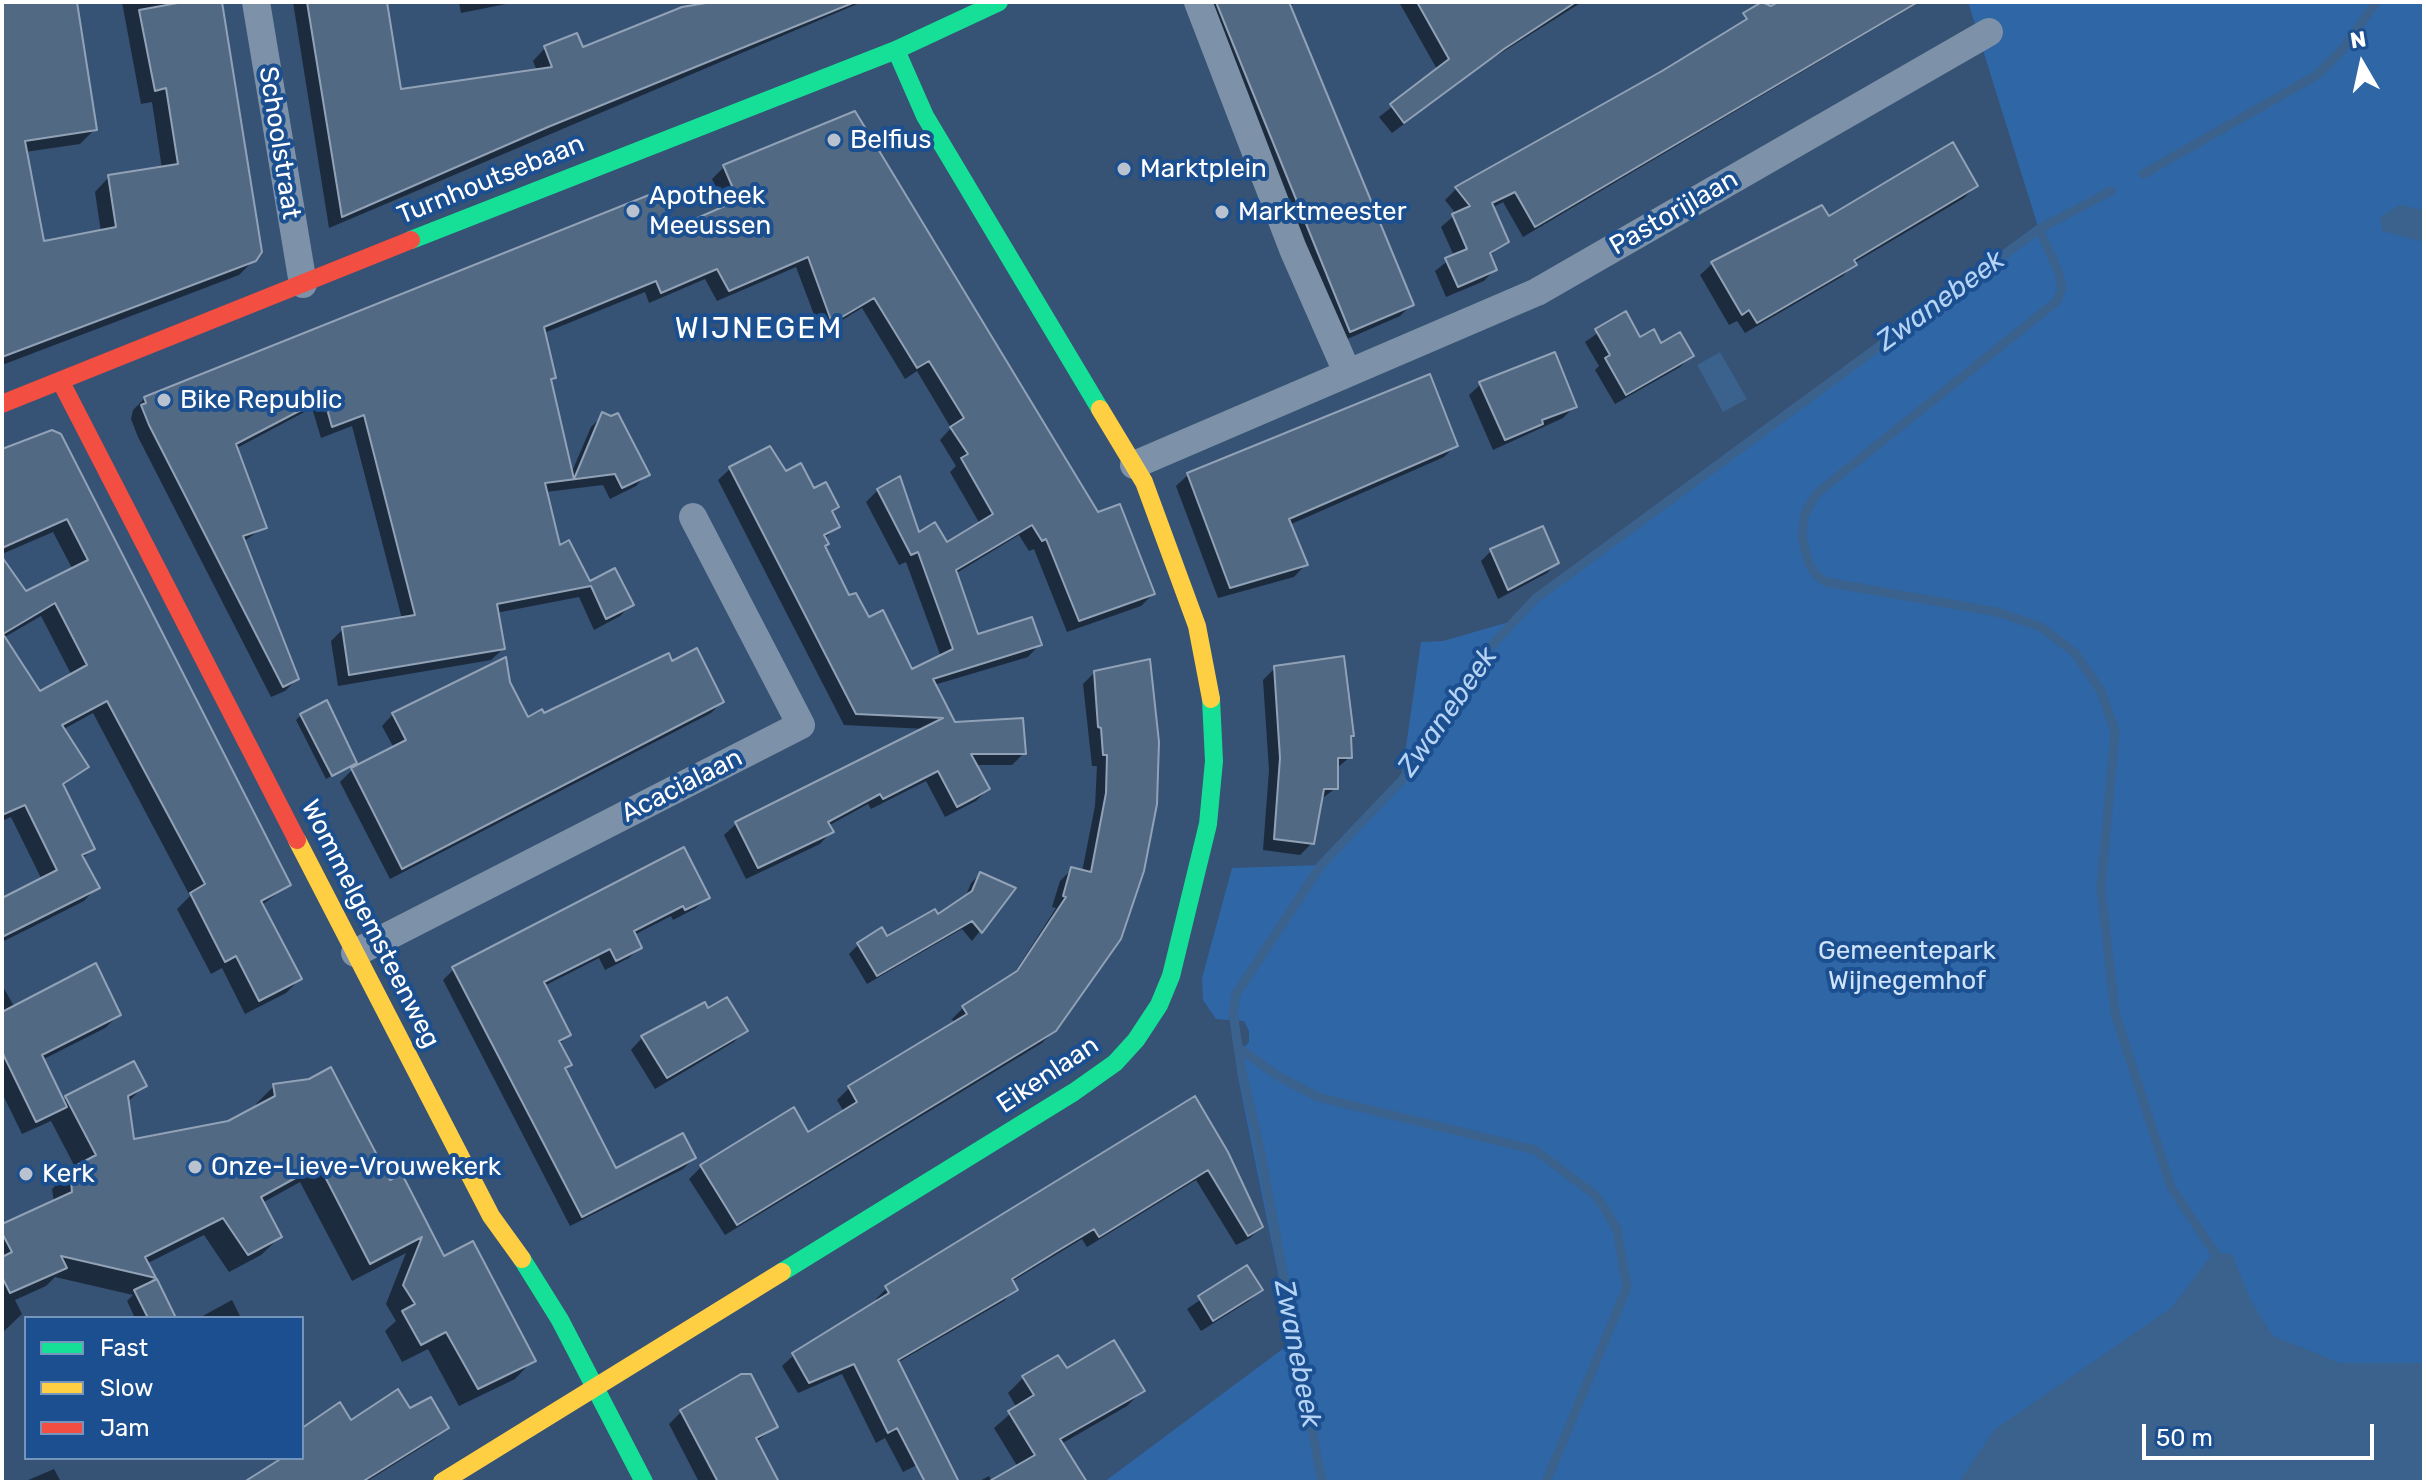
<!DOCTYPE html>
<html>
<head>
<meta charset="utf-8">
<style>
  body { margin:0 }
  #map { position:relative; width:2426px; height:1484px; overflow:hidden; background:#365274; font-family:Rubik,sans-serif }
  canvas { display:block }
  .frame { position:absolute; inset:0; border:4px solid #fff; pointer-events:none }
  .legend { position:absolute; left:24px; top:1316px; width:280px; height:144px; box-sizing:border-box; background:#1b4f8f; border:2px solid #7695bc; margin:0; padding:10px 14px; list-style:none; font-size:24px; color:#fff }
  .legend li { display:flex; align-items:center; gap:16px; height:40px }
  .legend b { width:40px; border:2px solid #7695bc }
  .north { position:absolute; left:2322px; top:24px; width:80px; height:80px; -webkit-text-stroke:6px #1b4f8f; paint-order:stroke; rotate:351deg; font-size:22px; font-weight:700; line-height:32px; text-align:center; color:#fff }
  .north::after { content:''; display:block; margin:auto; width:28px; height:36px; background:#fff; clip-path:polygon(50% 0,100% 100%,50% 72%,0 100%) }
  .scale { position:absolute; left:2142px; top:1424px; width:232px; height:36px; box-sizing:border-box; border:4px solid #fff; border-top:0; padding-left:10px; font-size:24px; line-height:28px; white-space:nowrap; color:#fff; -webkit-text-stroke:6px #1b4f8f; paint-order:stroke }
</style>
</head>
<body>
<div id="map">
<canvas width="2426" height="1484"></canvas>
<div class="frame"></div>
<ul class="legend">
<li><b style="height:10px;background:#16e098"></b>Fast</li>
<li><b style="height:10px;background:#ffcf43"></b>Slow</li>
<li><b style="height:10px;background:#f24e42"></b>Jam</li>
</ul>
<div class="north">N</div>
<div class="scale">50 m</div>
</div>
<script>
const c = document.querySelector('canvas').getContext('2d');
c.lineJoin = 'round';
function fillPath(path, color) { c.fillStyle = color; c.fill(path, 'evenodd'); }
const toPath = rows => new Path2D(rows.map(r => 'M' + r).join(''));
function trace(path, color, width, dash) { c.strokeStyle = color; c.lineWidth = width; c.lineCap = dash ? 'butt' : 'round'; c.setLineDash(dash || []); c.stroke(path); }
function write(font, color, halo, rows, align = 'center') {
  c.font = font + ' Rubik,sans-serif'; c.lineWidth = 8; c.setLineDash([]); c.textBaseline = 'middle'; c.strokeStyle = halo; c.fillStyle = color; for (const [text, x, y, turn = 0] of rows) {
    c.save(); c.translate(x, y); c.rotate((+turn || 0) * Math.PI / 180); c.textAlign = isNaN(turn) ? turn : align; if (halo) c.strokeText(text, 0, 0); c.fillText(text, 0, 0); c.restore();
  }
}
const green = toPath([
  [1968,2,2424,2,2424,1482,1104,1482,1292,1342,1237,1072,1236,1056,1249,1042,1249,1031,1244,1021,1216,1019,1203,1000,1202,978,1232,868,1321,865,1401,781,1421,642,1443,641,1516,620,1535,599,2039,230]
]);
const water = toPath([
  [2400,205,2424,210,2424,242,2382,231,2380,217],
  [1720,352,1747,399,1723,412,1697,365],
  [2214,1252,2232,1254,2250,1299,2273,1336,2340,1363,2424,1363,2424,1482,1959,1482,1994,1430,2171,1308]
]);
const shadow = toPath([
  [2,2,52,2,95,129,80,144,25,152,43,243,101,232,95,192,109,177,162,169,152,102,141,104,122,2,220,2,254,260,239,275,2,365],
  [293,2,385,2,400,91,537,71,533,61,545,48,582,49,718,2,862,2,329,228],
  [459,2,516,2,461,13],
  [1200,2,1297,2,1288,7,1412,304,1400,316,1338,343],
  [1399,2,1582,2,1490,60,1392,133,1379,117,1438,71],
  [1784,2,1920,2,1523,237,1503,202,1492,208,1506,242,1489,256,1495,269,1484,281,1446,297,1435,271,1454,256,1441,227,1456,214,1445,200,1456,189],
  [854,113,1097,515,1153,594,1141,606,1067,632,1034,549,1029,551,1019,535,955,574,977,637,1039,645,1028,657,934,685,954,724,1024,753,1012,765,975,765,988,789,976,801,945,817,926,781,871,809,868,804,828,826,831,832,820,844,746,879,724,835,736,824,926,729,844,725,718,480,730,469,786,474,837,507,830,513,838,526,824,539,823,547,848,598,911,672,941,657,906,562,899,565,866,502,878,490,917,535,946,545,980,524,950,472,956,466,940,440,951,428,917,371,905,379,862,308,821,333,796,267,717,301,705,279,649,303,645,292,544,333,554,377,549,382,571,474,591,427,603,415,647,474,636,486,610,499,603,485,546,492,559,548,590,584,631,605,620,616,594,630,579,597,496,613,503,649,491,660,338,686,331,641,343,629,402,619,352,426,321,438,312,408,235,449,264,527,243,542,297,679,285,691,271,697,138,437,131,419,133,410,145,398,674,230,725,208,712,179,724,167],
  [1976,186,1964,198,1854,263,1843,276,1745,333,1737,321,1729,325,1700,275,1712,264,1821,207,1828,218],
  [1625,314,1640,339,1691,356,1680,367,1615,404,1595,370,1599,366,1585,342],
  [1481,384,1575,406,1563,418,1493,450,1469,395],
  [52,433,288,885,262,905,300,979,286,993,245,1014,222,968,211,974,177,909,190,896,93,713,62,730,86,767,62,787,93,849,82,859,97,887,84,901,2,942,2,900,42,880,11,817,2,821,2,561,26,594,73,570,53,532,2,554,2,452],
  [41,616,72,676,39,693,3,638],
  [1456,445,1444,457,1289,525,1305,565,1294,577,1218,598,1176,486,1188,475],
  [1491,551,1557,562,1547,573,1498,599,1481,561],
  [1148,662,1055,1030,1042,1043,725,1235,689,1179,701,1167,793,1110,807,1135,844,1112,837,1100,849,1088,955,1024,952,1019,963,1008,1011,978,1056,908,1052,907,1060,881,1072,869,1082,872,1095,806,1097,766,1092,766,1083,684,1095,672],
  [672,664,722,702,711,713,390,879,340,782,352,770,394,748,382,726,393,714,527,720],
  [1275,668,1352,736,1349,739,1350,757,1336,769,1336,788,1320,800,1312,843,1300,855,1263,850,1269,770,1263,680],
  [301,715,355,762,326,779,296,720],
  [980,874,1013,889,972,941,962,929,867,984,849,954,858,945,886,938,938,917,965,898,971,883],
  [708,897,696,908,673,920,671,916,634,935,640,947,629,958,605,970,599,958,544,986,569,1034,559,1045,569,1064,564,1070,615,1171,694,1158,683,1169,570,1226,443,980,454,969],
  [2,985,15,1008,119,1015,105,1028,42,1060,62,1102,67,1098,145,1085,127,1103,133,1141,229,1123,256,1108,256,1104,274,1086,389,1183,444,1259,533,1360,515,1379,459,1406,428,1349,402,1362,385,1331,396,1321,386,1304,406,1253,352,1281,300,1182,262,1203,280,1237,261,1255,229,1272,204,1235,146,1264,153,1278,145,1287,174,1318,135,1318,127,1301,133,1295,55,1277,46,1286,15,1300,22,1314,2,1333,2,1226,54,1202,52,1189,75,1167,51,1121,22,1134,2,1093],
  [704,1004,707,1010,745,1030,734,1042,655,1089,631,1050,642,1038],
  [1194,1099,1261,1227,1250,1238,1236,1245,1196,1180,1087,1247,1082,1239,1011,1282,1015,1290,1004,1301,897,1363,929,1459,903,1472,885,1438,876,1443,842,1374,798,1393,782,1366,794,1355,878,1303,876,1299,887,1288],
  [1247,1268,1261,1290,1249,1301,1201,1331,1187,1309],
  [232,1300,241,1318,199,1318],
  [1066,1371,1143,1390,1127,1406,1061,1444,1084,1482,1027,1482,994,1428,1017,1408,1008,1393,1024,1377],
  [410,1411,446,1428,435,1439,366,1482,251,1482,285,1458,302,1458,302,1447,351,1423],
  [681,1412,776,1426,756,1442,776,1482,699,1482,669,1424],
  [54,1469,61,1482,25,1482,26,1481],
  [989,1476,992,1482,978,1482]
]);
const stream = toPath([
  [2143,174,2317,75,2343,49,2376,2],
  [2039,229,2059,273,2062,288,2057,301,1816,494,1804,516,1802,538,1809,564,1817,576,1826,582,1997,612,2041,627,2075,653,2101,691,2115,732,2101,888,2115,1013,2171,1187,2214,1252],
  [1239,1048,1278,1076,1318,1097,1535,1150,1595,1195,1605,1209,1617,1230,1627,1287,1546,1482],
  [1322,1482,1260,1149,1241,1067,1233,1013,1236,994,1321,865,1401,781,1453,714,1479,659,1535,599,2039,229,2111,191]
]);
const building = toPath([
  [2,2,77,2,97,130,25,141,44,241,116,227,108,175,178,164,166,88,155,91,139,10,183,2,222,2,262,252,256,261,2,357,2,2],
  [307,2,387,2,401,89,552,67,544,46,577,33,583,47,682,7,712,2,855,2,548,127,342,217,307,2],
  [1216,2,1289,2,1414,305,1350,332,1216,2],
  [1417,2,1576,2,1504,49,1404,123,1390,104,1449,59,1417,2],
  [1762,2,1771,6,1778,2,1918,2,1535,227,1515,192,1492,203,1509,242,1490,253,1497,270,1458,287,1445,258,1467,249,1452,214,1470,206,1455,187,1662,71,1747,19,1743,13,1762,2],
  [855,111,1098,512,1120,504,1155,594,1079,621,1046,539,1042,541,1032,525,956,570,978,634,1032,617,1042,645,933,679,955,722,1023,718,1026,754,971,754,990,789,976,797,957,807,938,771,883,799,880,794,828,822,834,832,758,868,735,822,943,718,856,714,729,467,770,446,786,471,801,463,814,488,826,482,839,507,832,511,840,527,824,535,829,544,825,546,849,595,856,593,869,617,883,610,912,669,953,649,918,552,911,555,877,489,900,476,919,532,935,522,947,542,993,514,961,458,968,454,950,427,964,418,929,361,917,368,874,298,832,323,808,257,729,291,717,269,661,293,656,281,544,327,556,378,551,379,574,479,602,412,611,416,618,413,650,475,622,488,615,474,545,483,560,545,569,540,590,581,615,568,634,605,606,619,591,586,497,604,505,649,349,675,342,627,415,615,364,415,332,427,324,398,236,444,267,528,243,536,299,679,283,687,149,425,141,405,146,403,144,397,659,191,675,228,738,200,723,165,855,111],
  [1953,142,1978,186,1854,260,1857,265,1757,323,1749,310,1742,315,1711,262,1822,205,1829,216,1953,142],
  [1626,311,1640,337,1654,329,1661,343,1680,332,1694,356,1626,395,1605,358,1610,355,1595,329,1626,311],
  [1555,352,1577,407,1542,420,1543,424,1505,440,1479,382,1555,352],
  [1430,374,1458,446,1289,519,1308,565,1230,588,1187,473,1430,374],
  [52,430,61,434,291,885,261,901,302,979,259,1001,236,956,225,962,190,893,205,884,107,701,62,725,89,767,63,784,95,849,82,855,100,888,2,937,2,898,57,870,25,805,2,815,2,557,26,591,88,560,67,519,2,548,2,449,52,430],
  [55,603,87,665,40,691,3,634,55,603],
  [1543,526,1559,563,1508,590,1490,549,1543,526],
  [697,648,724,702,402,869,351,768,406,740,392,713,506,657,510,682,528,717,542,709,544,713,669,653,672,661,697,648],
  [1344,656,1354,736,1351,736,1352,758,1338,758,1338,789,1324,789,1314,844,1274,839,1280,758,1274,666,1344,656],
  [1150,659,1159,742,1157,804,1144,871,1121,939,1056,1031,737,1225,700,1165,794,1107,808,1132,857,1102,848,1086,967,1014,962,1006,1017,971,1066,897,1063,896,1071,867,1091,872,1106,793,1107,755,1103,755,1101,728,1098,727,1094,671,1150,659],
  [327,700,357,763,332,776,300,714,327,700],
  [684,847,710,898,685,910,683,906,634,931,642,948,616,961,610,949,544,982,571,1035,559,1041,572,1065,565,1068,616,1168,683,1133,696,1158,582,1217,452,967,684,847],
  [980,872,1016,888,982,933,972,921,877,976,857,943,882,927,887,936,935,909,938,914,972,891,980,872],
  [96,963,121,1015,42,1055,67,1107,36,1122,2,1052,2,1012,96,963],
  [727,997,748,1031,667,1078,641,1036,705,1002,708,1008,727,997],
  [134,1061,147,1086,128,1096,134,1139,228,1121,275,1096,273,1084,309,1079,331,1067,390,1180,402,1174,444,1256,473,1241,536,1361,478,1389,446,1332,421,1345,402,1311,415,1304,403,1285,422,1237,370,1264,319,1165,261,1197,282,1237,248,1255,223,1218,145,1257,156,1278,61,1256,67,1268,10,1293,2,1277,2,1257,12,1252,2,1233,2,1224,72,1192,70,1169,96,1155,65,1096,134,1061],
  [1195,1096,1228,1152,1263,1227,1248,1236,1208,1170,1099,1237,1094,1229,1059,1250,1012,1279,1018,1290,898,1360,959,1482,925,1482,897,1428,888,1433,854,1364,809,1383,792,1353,889,1293,885,1286,1195,1096],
  [1247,1265,1263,1290,1213,1321,1198,1296,1247,1265],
  [157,1279,176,1318,148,1318,134,1290,157,1279],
  [1114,1340,1145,1391,1060,1439,1087,1482,988,1482,1035,1455,1008,1411,1034,1395,1022,1376,1058,1355,1067,1368,1114,1340],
  [741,1374,751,1374,778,1427,756,1438,779,1482,718,1482,680,1410,741,1374],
  [398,1389,410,1408,431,1397,449,1428,362,1482,244,1482,282,1458,302,1458,302,1428,340,1402,351,1420,398,1389]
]);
const street = toPath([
  [256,2,303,284],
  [1198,2,1293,249,1347,372],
  [1134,465,1537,292,1989,32],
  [355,953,801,725,693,517]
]);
const fast = toPath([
  [896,50,925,116,1100,409],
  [411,240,896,50,999,2],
  [522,1259,560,1320,644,1482],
  [782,1272,1074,1092,1115,1063,1136,1040,1159,1005,1171,976,1208,824,1214,761,1211,699]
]);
const slow = toPath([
  [1100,409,1144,482,1197,626,1211,699],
  [297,840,491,1216,522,1259],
  [442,1482,782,1272]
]);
const jam = toPath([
  [61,382,297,840],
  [2,404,411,240]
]);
const markers = [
  [834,140,8,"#b9c2ce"],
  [1124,169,8,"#b9c2ce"],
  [633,211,8,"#b9c2ce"],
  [1222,212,8,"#b9c2ce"],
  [164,400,8,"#b9c2ce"],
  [195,1167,8,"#b9c2ce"],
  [26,1174,8,"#b9c2ce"]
];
const poiNames = [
  ["Belfius",850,140],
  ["Marktplein",1140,169],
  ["Apotheek",649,196],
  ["Meeussen",649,226],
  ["Marktmeester",1238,212],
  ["Bike Republic",180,400],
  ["Onze-Lieve-Vrouwekerk",211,1167],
  ["Kerk",42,1174]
];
const streetNames = [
  ["Schoolstraat",279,143,81],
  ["Turnhoutsebaan",491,180,-22],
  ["Pastorijlaan",1674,213,-30],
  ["Acacialaan",682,786,-27],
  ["Wommelgemsteenweg",370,924,63],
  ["Eikenlaan",1048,1075,-34]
];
const parkNames = [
  ["Gemeentepark",1907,951],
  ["Wijnegemhof",1907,981]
];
const waterNames = [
  ["Zwanebeek",1941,301,-36],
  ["Zwanebeek",1448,712,-55],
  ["Zwanebeek",1297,1354,79]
];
const quarterNames = [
  ["WIJNEGEM",759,329]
];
fillPath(green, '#2f66a5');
fillPath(water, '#3b618d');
fillPath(shadow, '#0007');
trace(stream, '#3b618d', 9);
fillPath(building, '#526984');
trace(building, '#92a2b6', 2);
trace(street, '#7d92a8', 28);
trace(fast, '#16e098', 18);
trace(slow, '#ffcf43', 18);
trace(jam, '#f24e42', 18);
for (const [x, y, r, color] of markers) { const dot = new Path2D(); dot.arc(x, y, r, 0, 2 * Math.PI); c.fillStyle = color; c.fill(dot); trace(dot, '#1b4f8f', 3); }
write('26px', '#fff', '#1b4f8f', poiNames, 'left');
write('26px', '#fff', '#1b4f8f', streetNames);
write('26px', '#cfe3fa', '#1b4f8f', parkNames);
write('italic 28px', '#b5d3f5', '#1b4f8f', waterNames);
c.letterSpacing = '2px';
write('30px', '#fff', '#1b4f8f', quarterNames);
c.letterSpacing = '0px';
</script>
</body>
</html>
